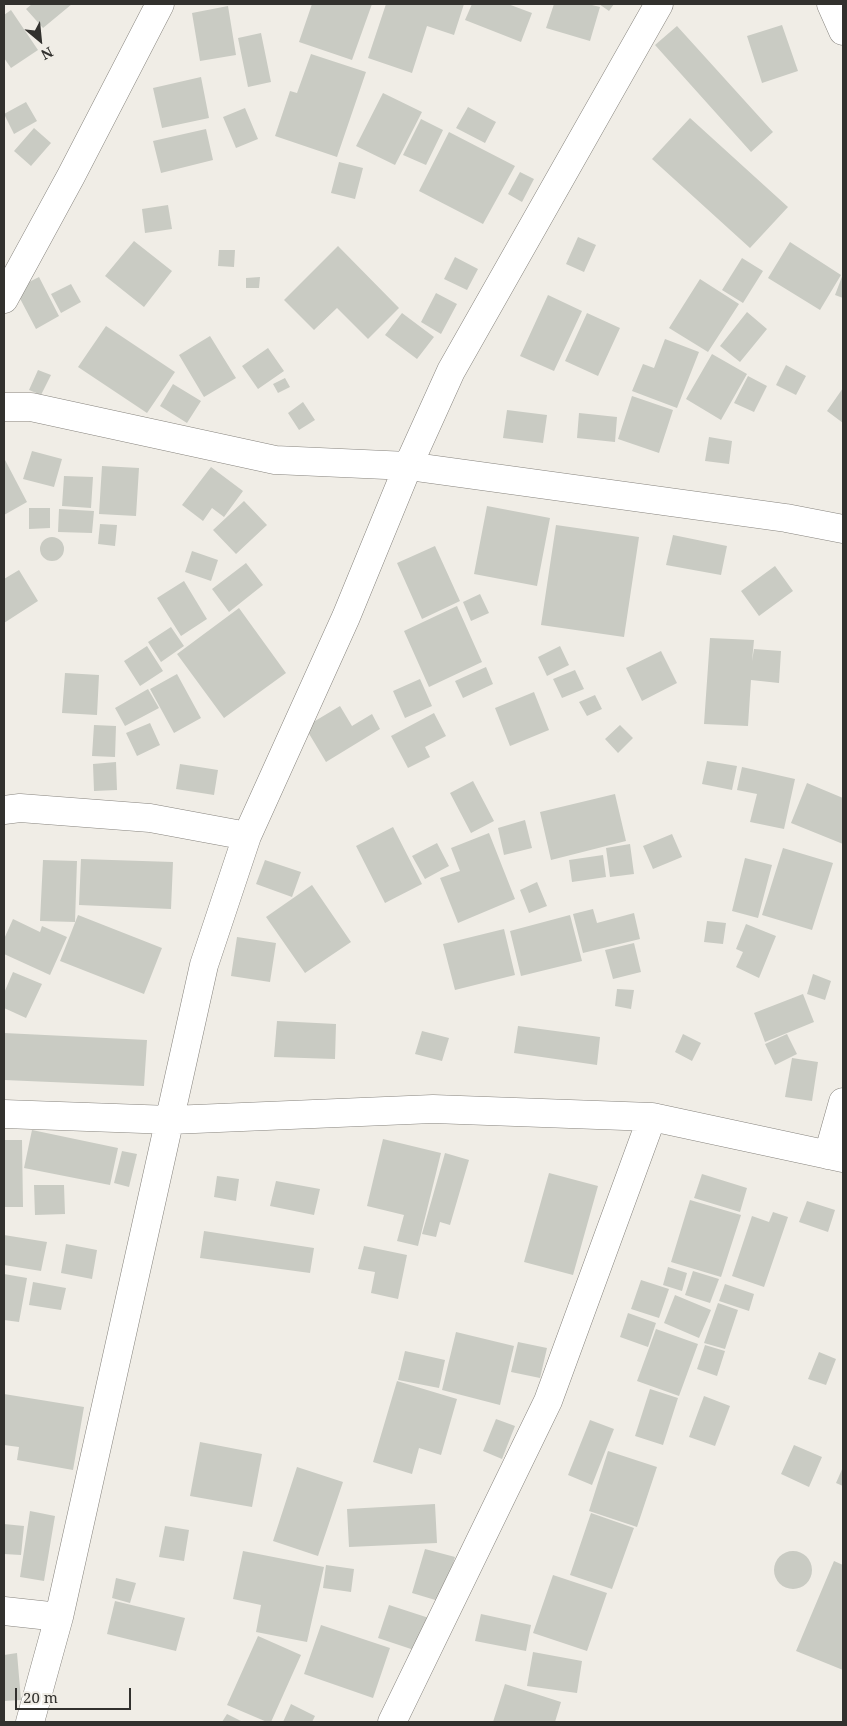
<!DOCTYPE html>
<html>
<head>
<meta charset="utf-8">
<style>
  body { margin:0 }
  #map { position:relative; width:847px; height:1726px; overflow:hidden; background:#f0ede6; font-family:"Noto Serif",serif }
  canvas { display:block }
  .frame { position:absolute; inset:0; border:5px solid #32312e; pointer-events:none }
  .north { position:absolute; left:15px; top:15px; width:50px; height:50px; -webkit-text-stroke:4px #f0ede6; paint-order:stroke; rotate:152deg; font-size:14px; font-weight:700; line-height:20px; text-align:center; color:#32312e }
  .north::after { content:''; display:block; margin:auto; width:18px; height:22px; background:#32312e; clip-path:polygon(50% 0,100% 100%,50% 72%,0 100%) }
  .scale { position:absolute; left:15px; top:1688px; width:116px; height:22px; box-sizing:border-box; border:2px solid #32312e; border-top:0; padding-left:6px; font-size:15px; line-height:18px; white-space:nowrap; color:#32312e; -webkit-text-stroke:4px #f0ede6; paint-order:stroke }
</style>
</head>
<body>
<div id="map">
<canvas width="847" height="1726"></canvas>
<div class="frame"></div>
<div class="north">N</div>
<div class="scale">20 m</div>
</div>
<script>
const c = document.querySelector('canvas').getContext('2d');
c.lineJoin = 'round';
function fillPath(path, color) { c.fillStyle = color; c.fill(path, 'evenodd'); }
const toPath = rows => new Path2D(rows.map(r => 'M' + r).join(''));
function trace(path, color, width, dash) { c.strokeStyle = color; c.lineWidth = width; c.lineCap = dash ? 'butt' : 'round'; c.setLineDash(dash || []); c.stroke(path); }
const building = toPath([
  [32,4,72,4,43,28,26,9],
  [312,4,372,4,352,60,299,42],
  [386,4,464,4,454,35,427,26,412,73,368,58],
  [472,4,508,4,532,13,521,42,465,20],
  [554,4,588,4,600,7,590,41,546,28],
  [599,4,614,4,609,11],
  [228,6,236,55,200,61,192,13],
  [11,10,38,50,11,68,4,58,4,15],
  [782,25,798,71,762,83,747,36],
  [677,26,773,132,751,152,655,45],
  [261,33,271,82,248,87,238,38],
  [311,54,366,72,337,157,275,136,290,91,297,93],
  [201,77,209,118,162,128,153,88],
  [383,93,422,112,395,165,356,146],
  [26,102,37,121,14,134,4,114],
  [468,107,496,122,485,143,456,128],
  [245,108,258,139,236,148,223,117],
  [690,118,788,207,750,248,652,159],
  [421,119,443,130,426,165,403,155],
  [34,128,51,143,31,166,14,151],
  [206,129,213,160,161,173,153,141],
  [449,132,515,166,483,224,419,191],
  [339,162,363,168,355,199,331,193],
  [520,172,534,179,522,202,508,194],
  [168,205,172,229,145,233,142,209],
  [578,237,596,245,584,272,566,264],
  [134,241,172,271,144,307,105,276],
  [790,242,841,275,820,310,768,278],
  [338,246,399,308,368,339,337,308,314,330,284,300],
  [219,250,235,250,234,267,218,266],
  [455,257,478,269,467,290,444,279],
  [742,258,763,271,743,303,722,290],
  [843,274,843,298,835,295],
  [39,277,59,316,36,329,15,289],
  [260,277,259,288,246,288,246,278],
  [700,279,739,304,708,352,669,328],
  [71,284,81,302,61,313,51,294],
  [436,293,457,304,441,334,421,322],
  [548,295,582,311,554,371,520,356],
  [747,312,767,329,740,362,720,346],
  [402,313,434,337,417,359,385,335],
  [587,313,620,328,598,376,565,361],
  [106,326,175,372,147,413,78,367],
  [210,336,236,378,204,397,179,355],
  [665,339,699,352,677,408,632,391,643,364,654,368],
  [268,348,284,371,258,389,242,366],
  [712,354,747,374,721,420,686,399],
  [786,365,806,376,796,395,776,385],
  [38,370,51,375,41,395,29,390],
  [748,376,767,386,754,412,734,403],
  [285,378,290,387,278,393,273,384],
  [173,384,201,401,187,423,160,406],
  [843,388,843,423,827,411],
  [632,396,673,410,659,453,618,439],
  [303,402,315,420,299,430,288,413],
  [507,410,547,415,543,443,503,438],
  [579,413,617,417,615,442,577,438],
  [709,437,732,441,729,464,705,461],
  [32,451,62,459,54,487,23,479],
  [4,458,27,502,4,515],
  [102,466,139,468,136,516,99,514],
  [211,467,243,491,224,517,212,508,203,521,182,505],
  [64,476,93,477,91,508,62,506],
  [244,501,267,525,236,554,213,530],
  [487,506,550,518,537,586,474,574],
  [29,508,50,508,50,528,29,529],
  [59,509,94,511,92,533,58,532],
  [100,524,117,525,115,546,98,544],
  [556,525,639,537,624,637,541,625],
  [673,535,727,546,721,575,666,565],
  '40 549a12 12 0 1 1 24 0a12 12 0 1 1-24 0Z',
  [435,546,460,601,422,619,397,563],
  [192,551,218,560,211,581,185,572],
  [246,563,263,585,229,612,212,589],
  [775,566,793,591,759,616,741,591],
  [19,570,38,601,4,623,4,579],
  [184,581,207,619,181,636,157,598],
  [480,594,489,613,471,621,463,602],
  [457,606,482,662,429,687,404,631],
  [239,608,286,673,224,718,177,654],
  [171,627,184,646,161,662,148,642],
  [710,638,754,640,752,661,754,649,781,651,779,683,751,680,748,726,704,724],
  [147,646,163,671,140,686,124,661],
  [560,646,569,665,547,676,538,657],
  [661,651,677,683,642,701,626,668],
  [486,667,493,684,463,698,455,681],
  [575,670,584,689,562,698,553,679],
  [65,673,99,675,97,715,62,713],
  [177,674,201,718,174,733,150,689],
  [420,679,432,706,405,718,393,691],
  [148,689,159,708,125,726,115,708],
  [534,692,549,730,510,746,495,708],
  [595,695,602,709,587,716,579,702],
  [340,706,352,726,372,714,380,729,326,762,305,727],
  [434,713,446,736,425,747,430,757,408,768,391,736],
  [150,723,160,745,137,756,126,733],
  [94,725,116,726,115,757,92,756],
  [620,725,633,738,618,753,605,739],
  [707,761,737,766,732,790,702,784],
  [116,762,117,790,94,791,93,764],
  [180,764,218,770,214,795,176,789],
  [742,767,795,779,784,829,750,822,757,794,737,790],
  [473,781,494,821,471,833,450,793],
  [807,783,843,798,843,844,791,823],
  [615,794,626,841,551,860,540,812],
  [525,820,532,848,504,855,498,828],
  [393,827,422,884,385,903,356,846],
  [489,833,515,899,458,923,440,878,460,871,451,848],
  [672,834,682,857,653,869,643,846],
  [437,843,449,866,425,879,412,856],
  [630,844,634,874,610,877,606,848],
  [783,848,833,863,812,930,762,915],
  [603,855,606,877,572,882,569,860],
  [745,858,772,865,758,918,732,911],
  [81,859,173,862,171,909,79,905],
  [43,860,77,861,75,922,40,921],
  [265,860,301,872,292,897,256,884],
  [537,882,547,906,529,913,520,890],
  [312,885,351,942,305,973,266,917],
  [593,909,597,923,634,913,640,939,583,953,573,914],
  [78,915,162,948,144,994,60,961],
  [570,915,582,961,521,976,510,931],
  [13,919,40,932,42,926,67,937,50,975,4,954,4,939],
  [707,921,726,923,723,944,704,942],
  [746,924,776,936,759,978,736,967,743,952,736,949],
  [504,929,515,975,455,990,443,944],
  [237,937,276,943,270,982,231,976],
  [634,943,641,972,613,979,605,950],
  [13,972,42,984,26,1018,4,1008,4,993],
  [813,974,831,981,825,1000,807,994],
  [617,989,634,990,631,1009,615,1006],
  [803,994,814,1022,765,1042,754,1013],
  [277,1021,336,1024,335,1059,274,1057],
  [518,1026,600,1037,597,1065,514,1053],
  [422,1031,449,1038,442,1061,415,1054],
  [4,1033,147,1040,144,1086,4,1080],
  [683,1034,701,1043,692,1061,675,1052],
  [787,1034,797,1054,775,1065,765,1044],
  [792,1058,818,1062,812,1101,785,1097],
  [32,1130,118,1148,110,1185,24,1168],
  [383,1139,441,1153,418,1246,397,1241,404,1215,367,1206],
  [4,1140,22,1140,23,1207,4,1207],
  [122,1151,137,1154,129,1187,114,1183],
  [445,1153,469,1160,450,1225,440,1222,436,1237,422,1234],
  [549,1173,598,1186,573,1275,524,1262],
  [702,1174,747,1188,740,1212,694,1198],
  [217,1176,239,1179,236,1201,214,1197],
  [276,1181,320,1189,314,1215,270,1206],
  [34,1185,64,1185,65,1214,35,1215],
  [690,1200,741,1215,721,1277,671,1262],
  [807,1201,835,1210,828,1232,799,1222],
  [773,1212,788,1217,764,1287,732,1276,752,1216,769,1222],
  [204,1231,314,1248,310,1273,200,1258],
  [4,1235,47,1242,41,1271,4,1265],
  [66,1244,97,1250,92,1279,61,1273],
  [364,1246,407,1255,398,1299,371,1293,375,1272,358,1269],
  [668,1267,687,1273,682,1291,663,1285],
  [693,1271,719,1279,710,1303,685,1295],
  [4,1274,27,1278,19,1322,4,1320],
  [641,1280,669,1289,659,1318,631,1309],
  [33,1282,66,1288,61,1310,29,1305],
  [725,1284,754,1294,749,1311,719,1301],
  [675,1295,711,1310,699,1338,664,1323],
  [718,1303,738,1310,725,1349,704,1343],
  [628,1313,656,1323,648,1347,620,1337],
  [656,1329,698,1344,679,1396,637,1381],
  [456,1332,514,1346,500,1405,442,1390],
  [518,1342,547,1348,540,1378,511,1372],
  [705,1345,725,1351,717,1376,697,1369],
  [405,1351,445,1360,439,1388,398,1380],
  [819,1352,836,1359,826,1385,808,1379],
  [397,1381,457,1399,441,1455,419,1448,412,1474,373,1462],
  [650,1389,678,1398,663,1445,635,1436],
  [4,1394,84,1407,73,1470,17,1460,19,1447,4,1445],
  [704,1396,730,1406,715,1446,689,1437],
  [496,1419,515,1426,502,1459,483,1451],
  [590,1420,614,1429,592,1485,568,1475],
  [200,1442,262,1454,252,1507,190,1496],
  [794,1445,822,1457,809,1487,781,1474],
  [608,1451,657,1467,637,1527,589,1511],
  [297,1467,343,1482,318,1556,273,1541],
  [843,1467,843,1486,836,1483],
  [435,1504,437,1543,349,1547,347,1509],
  [30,1511,55,1516,44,1581,20,1577],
  [591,1513,634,1528,612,1589,570,1575],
  [4,1524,24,1526,21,1555,4,1554],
  [165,1526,189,1530,184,1561,159,1557],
  [425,1549,455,1557,442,1602,412,1593],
  '774 1570a19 19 0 1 1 38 0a19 19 0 1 1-38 0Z',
  [243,1551,324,1567,307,1642,256,1632,261,1605,233,1599],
  [834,1561,843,1565,843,1670,796,1651],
  [326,1565,354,1569,351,1592,323,1588],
  [553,1575,607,1593,587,1651,533,1633],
  [116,1578,136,1583,130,1603,112,1598],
  [115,1601,185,1618,176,1651,107,1634],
  [389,1605,432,1619,420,1652,378,1638],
  [481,1614,531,1625,526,1651,475,1641],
  [321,1625,390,1648,373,1698,304,1674],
  [258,1636,301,1655,271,1722,267,1722,227,1705],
  [533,1652,582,1661,577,1693,527,1686],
  [17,1653,21,1700,4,1701,4,1655],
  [505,1684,561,1702,555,1722,493,1722],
  [291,1704,315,1716,312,1722,283,1722],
  [227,1714,243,1722,222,1722]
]);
const minor = toPath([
  [831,4,843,31],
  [4,299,71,176,160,4],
  [4,407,31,407,275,460,408,466,786,518,843,529],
  [4,810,20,808,150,818,247,836],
  [4,1114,171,1120,433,1109,652,1117,843,1158],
  [828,1155,843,1102],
  [4,1611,59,1617],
  [30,1722,59,1617,204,965,247,836,346,617,408,466,451,371,659,4],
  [392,1722,548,1401,652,1117]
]);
fillPath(building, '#c9cbc3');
trace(minor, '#87847e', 29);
trace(minor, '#fff', 28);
</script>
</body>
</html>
